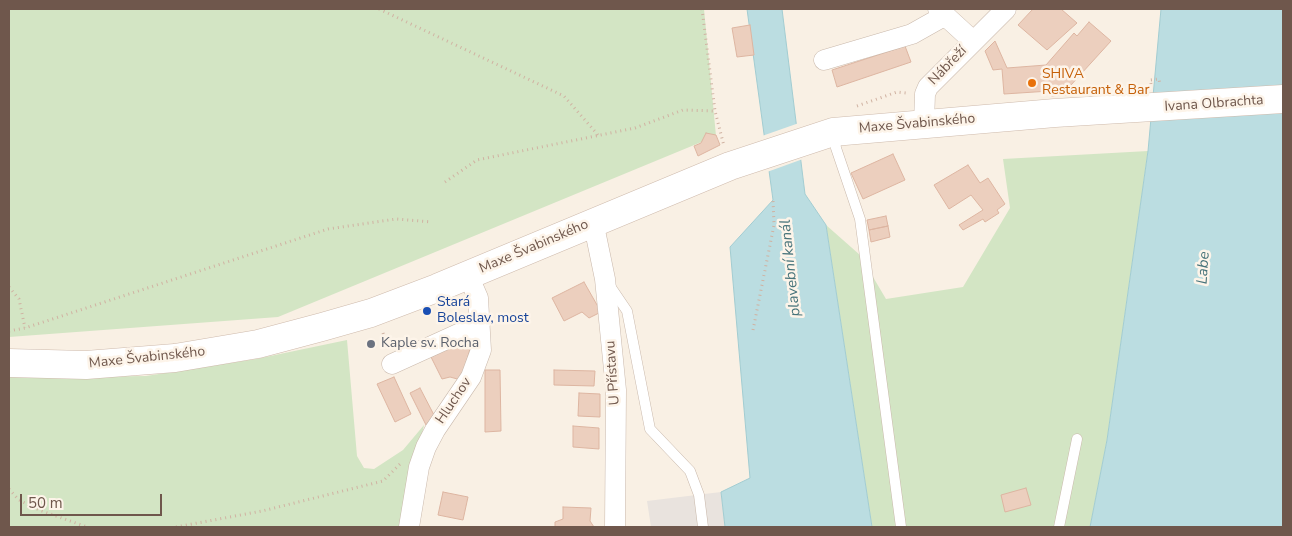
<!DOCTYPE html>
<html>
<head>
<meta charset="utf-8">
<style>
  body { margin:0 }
  #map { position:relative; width:1292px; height:536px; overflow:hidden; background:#f9f0e4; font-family:"Nunito Sans",sans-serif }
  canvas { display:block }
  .frame { position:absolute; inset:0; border:10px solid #6f574c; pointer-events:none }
  .scale { position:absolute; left:20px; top:494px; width:142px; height:22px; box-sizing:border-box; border:2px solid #6f574c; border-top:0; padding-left:6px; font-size:15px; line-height:18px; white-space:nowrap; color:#6f574c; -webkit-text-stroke:4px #fdf4e9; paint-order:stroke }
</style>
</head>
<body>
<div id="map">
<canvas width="1292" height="536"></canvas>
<div class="frame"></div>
<div class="scale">50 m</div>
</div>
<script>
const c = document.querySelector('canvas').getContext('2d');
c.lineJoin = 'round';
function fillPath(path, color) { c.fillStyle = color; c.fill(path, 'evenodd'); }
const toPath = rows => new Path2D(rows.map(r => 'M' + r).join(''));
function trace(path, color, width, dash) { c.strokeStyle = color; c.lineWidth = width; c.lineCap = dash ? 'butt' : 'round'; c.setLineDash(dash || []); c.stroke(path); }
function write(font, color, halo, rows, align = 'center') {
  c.font = font + ' "Nunito Sans",sans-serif'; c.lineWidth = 5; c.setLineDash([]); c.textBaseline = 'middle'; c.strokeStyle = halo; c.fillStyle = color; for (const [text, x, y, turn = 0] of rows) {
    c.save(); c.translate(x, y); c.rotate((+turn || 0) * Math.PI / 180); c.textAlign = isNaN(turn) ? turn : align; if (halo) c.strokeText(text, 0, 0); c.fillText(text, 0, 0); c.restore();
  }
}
const industrial = toPath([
  [721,492,725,527,651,527,647,501]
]);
const green = toPath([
  [9,9,704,9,716,136,278,317,9,337],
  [1148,151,1107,440,1090,527,872,527,826,225,860,255,886,299,963,287,1010,208,1003,159],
  [347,340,357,456,364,468,374,469,403,450,424,425,403,527,9,527,9,373,72,377,146,376,256,359]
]);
const water = toPath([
  [747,9,782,9,805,194,826,225,872,527,725,527,721,492,750,478,730,247,773,200,747,9],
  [1161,9,1283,9,1283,527,1090,527,1107,440,1148,151,1161,9]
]);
const pier = toPath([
  [799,123,803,159,767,172,762,136]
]);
const building = toPath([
  [1033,9,1061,9,1077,23,1047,50,1018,25,1033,9],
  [1089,22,1111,41,1071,85,1075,94,1051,96,1050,91,1004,94,1002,69,993,70,985,51,995,41,1007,68,1046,65,1074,33,1077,36,1089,22],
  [750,25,754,55,737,57,732,28,750,25],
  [905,46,911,62,837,87,832,70,905,46],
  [706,133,716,135,720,145,698,156,694,146,701,143,706,133],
  [893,154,905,180,863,199,851,173,893,154],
  [968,165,980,183,988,178,1005,204,997,210,999,213,985,222,983,219,963,230,959,225,983,210,971,195,949,209,934,185,968,165],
  [886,216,888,226,869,230,867,220,886,216],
  [888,226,890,237,871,242,869,230,888,226],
  [584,282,601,312,589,318,582,312,564,321,552,298,584,282],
  [462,342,470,349,461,380,450,377,442,379,431,357,462,342],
  [485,370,500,370,501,431,485,432,485,370],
  [554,370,595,371,594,386,554,385,554,370],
  [394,377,411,414,395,422,377,384,394,377],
  [420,388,434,415,426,425,410,393,420,388],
  [579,393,600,394,600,417,578,416,579,393],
  [573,426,599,428,599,449,573,447,573,426],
  [1026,488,1031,505,1005,512,1001,495,1026,488],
  [443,492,468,497,463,520,438,515,443,492],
  [563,507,591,508,590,521,594,527,555,527,555,522,563,519,563,507]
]);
const path = toPath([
  [379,9,564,96,598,135],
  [702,9,715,111,724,146],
  [1151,84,1150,80,1159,79,1160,85],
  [857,106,897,92,906,93],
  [445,182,477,160,635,128,683,110,715,111],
  [9,287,19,299,25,328],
  [753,330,774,225,773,200],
  [9,331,25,328,328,229,396,219,432,222],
  [383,333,387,345],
  [9,489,19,500,39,510,87,527],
  [176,527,262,511,383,481,400,464]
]);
const lane = toPath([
  [834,133,836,148,860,219,901,527],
  [610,286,627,311,650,429,690,471,699,495,703,527],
  [1059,527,1077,439]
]);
const street = toPath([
  [938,9,973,41],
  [824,60,912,34,944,16],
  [924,123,925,94,928,87,1006,9],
  [593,221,605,279,616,390,615,527],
  [392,364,480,324],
  [409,527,419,467,426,447,435,430,471,377,481,350,478,298,468,275]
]);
const secondary = toPath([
  [9,363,86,365,175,358,258,344,322,327,371,313,437,288,730,166,833,132,1055,113,1283,99]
]);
const markers = [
  [1032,83,5,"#e8710a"],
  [427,311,5,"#1a4fb4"],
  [371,344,5,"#6b7280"]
];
const streetNames = [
  ["Nábřeží",948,66,-46],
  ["Ivana Olbrachta",1214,104,-4],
  ["Maxe Švabinského",917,124,-5],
  ["Maxe Švabinského",534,247,-23],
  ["Maxe Švabinského",147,358,-6],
  ["U Přístavu",613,373,-94],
  ["Hluchov",454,401,-56]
];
const foodNames = [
  ["SHIVA",1042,75],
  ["Restaurant & Bar",1042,91]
];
const transitNames = [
  ["Stará",437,303],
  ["Boleslav, most",437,319]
];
const worshipNames = [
  ["Kaple sv. Rocha",381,344]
];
const waterNames = [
  ["plavební kanál",791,268,-96],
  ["Labe",1204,268,-86]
];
fillPath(industrial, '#e9e3de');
fillPath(green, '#d3e5c4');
fillPath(water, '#bbdde1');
trace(water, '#a2ccd1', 1);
fillPath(pier, '#f9f0e4');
fillPath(building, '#eccfbe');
trace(building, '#ddb5a1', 1);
trace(lane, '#c9b8ab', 11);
trace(street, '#c9b8ab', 21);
trace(secondary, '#cebaac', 29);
trace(path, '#d0b2a2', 3, [1, 4]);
trace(lane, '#fff', 10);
trace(street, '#fff', 20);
trace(secondary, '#fff', 28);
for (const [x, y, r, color] of markers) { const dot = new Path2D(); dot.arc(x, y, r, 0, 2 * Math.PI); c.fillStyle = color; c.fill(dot); trace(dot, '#fdf4e9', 2); }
write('14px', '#6f574c', '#fdf4e9', streetNames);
write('14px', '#c56008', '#fdf4e9', foodNames, 'left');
write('14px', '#164399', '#fdf4e9', transitNames, 'left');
write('14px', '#5b616d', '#fdf4e9', worshipNames, 'left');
write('italic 15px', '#46737a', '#fdf4e9', waterNames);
</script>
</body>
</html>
